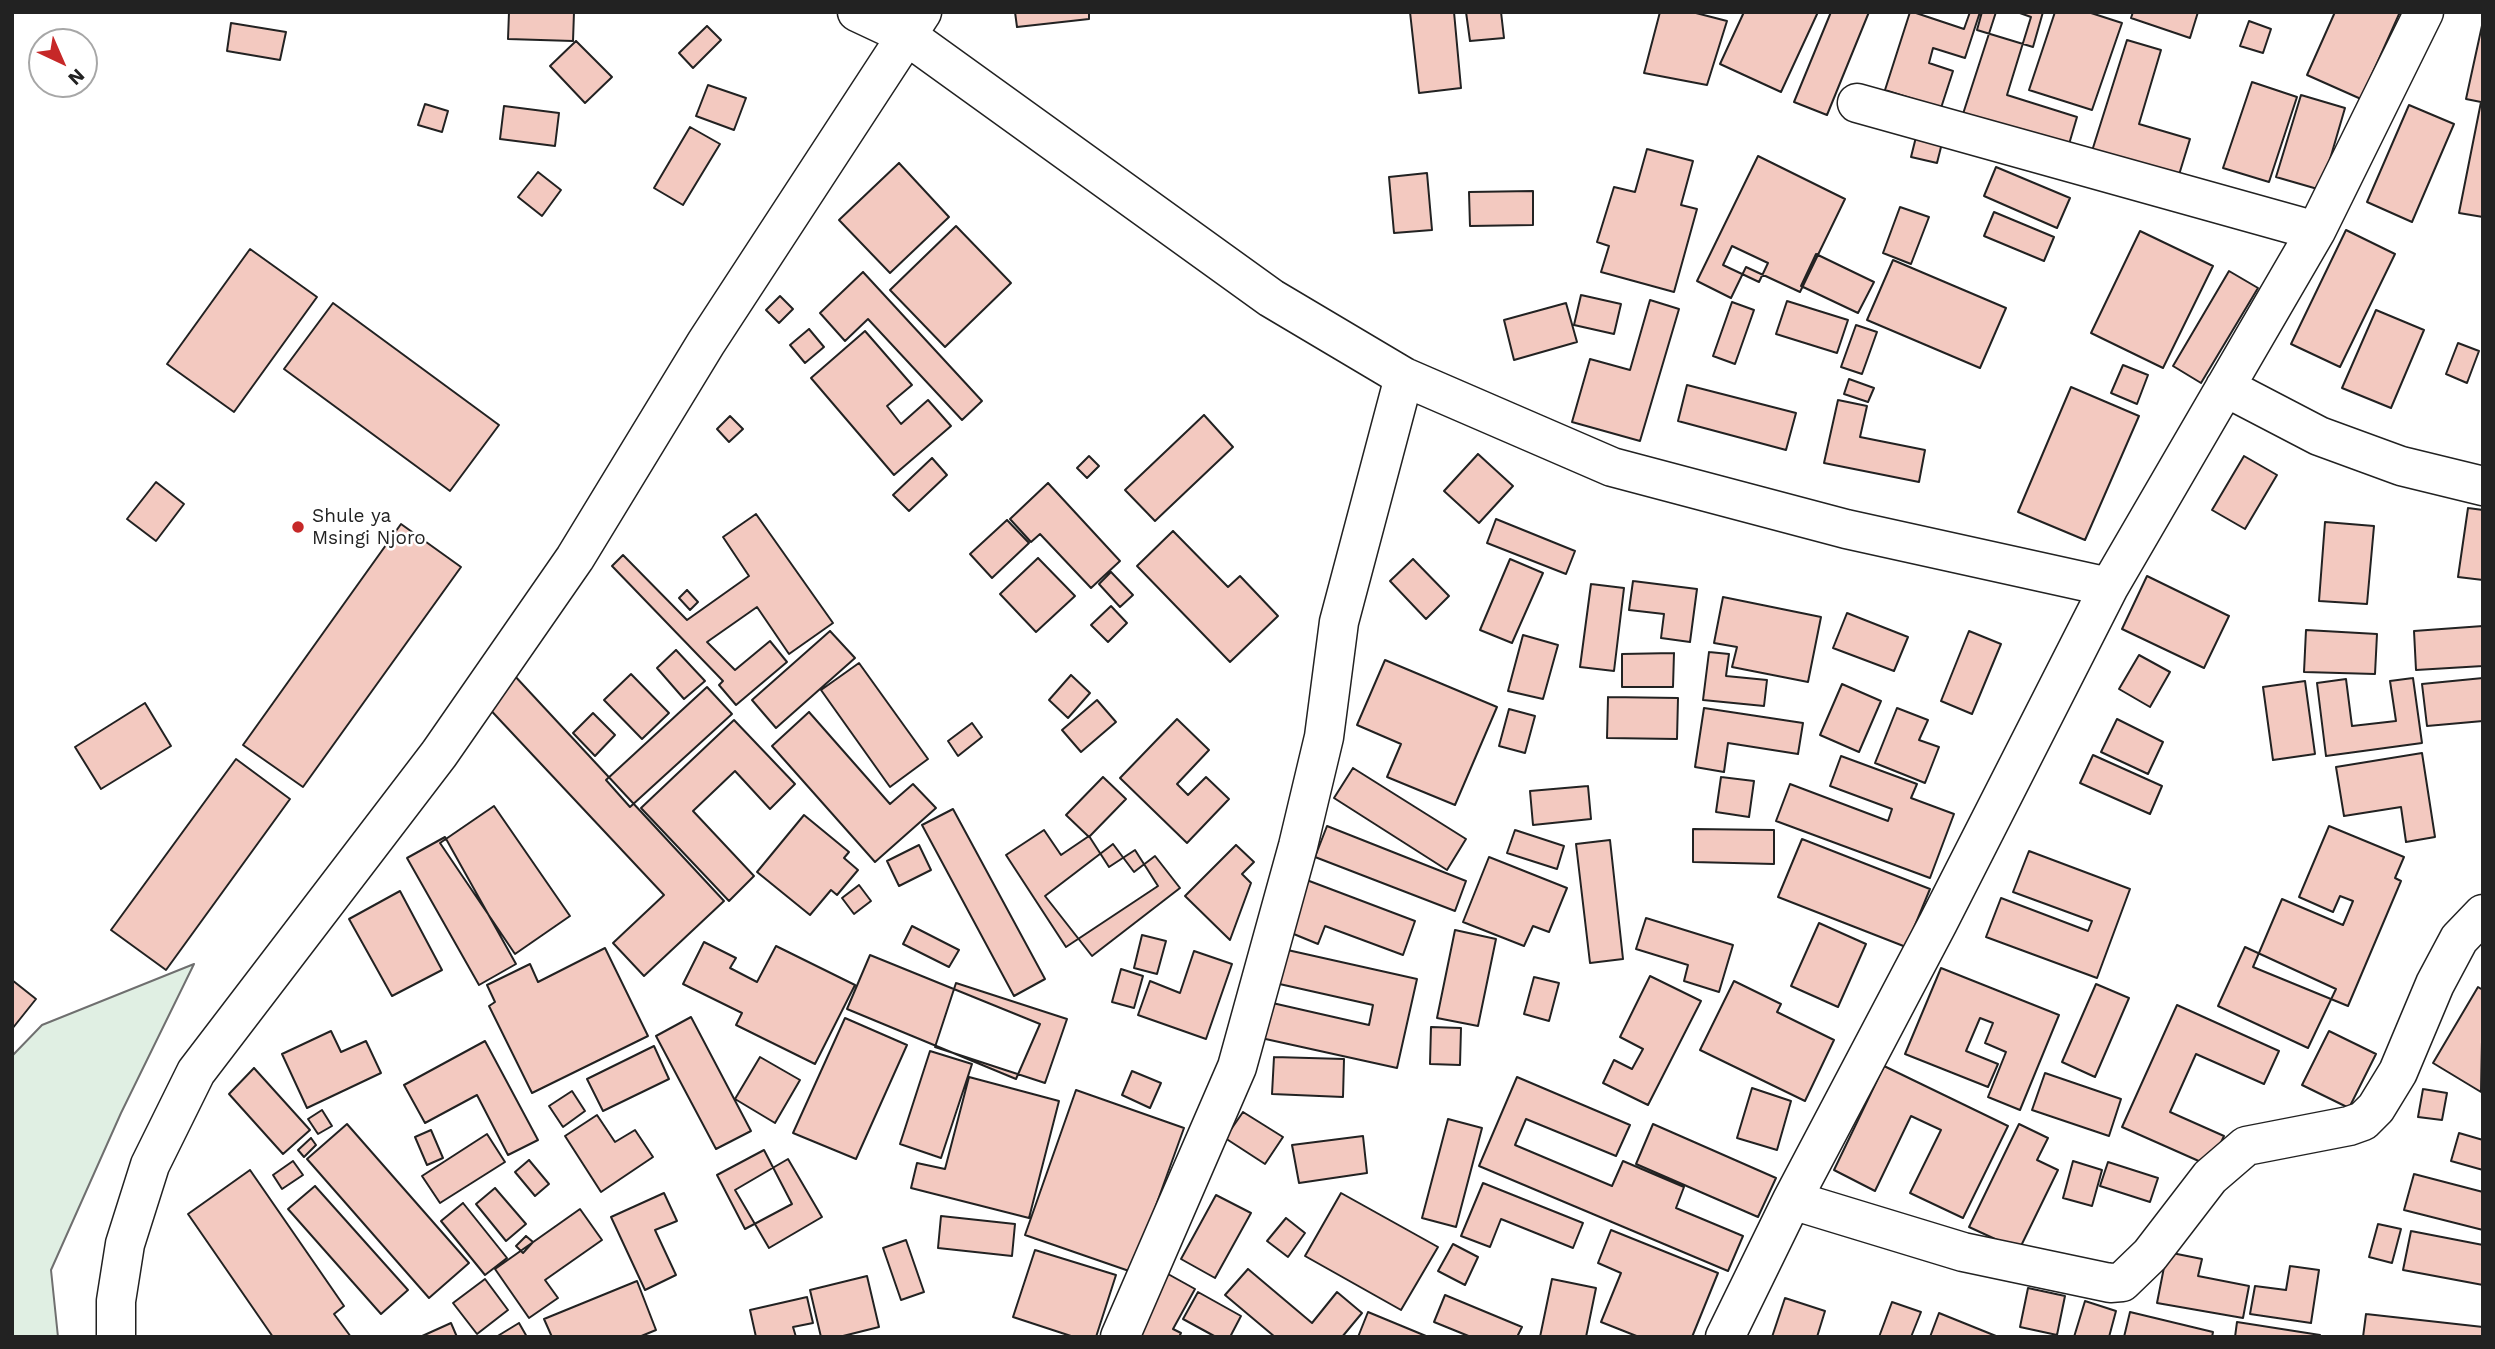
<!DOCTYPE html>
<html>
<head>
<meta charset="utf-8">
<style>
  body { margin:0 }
  #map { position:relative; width:2495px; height:1349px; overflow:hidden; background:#fff; font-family:"Work Sans",sans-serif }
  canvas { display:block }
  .frame { position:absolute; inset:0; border:14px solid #222; pointer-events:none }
  .north { position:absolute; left:28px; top:28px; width:70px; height:70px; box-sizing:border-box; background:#fff; border:2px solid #a7a7a7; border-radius:50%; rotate:136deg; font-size:19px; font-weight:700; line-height:28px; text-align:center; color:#222 }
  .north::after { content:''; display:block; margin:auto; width:24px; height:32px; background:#c62828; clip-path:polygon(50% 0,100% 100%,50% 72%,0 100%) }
</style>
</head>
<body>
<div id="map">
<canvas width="2495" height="1349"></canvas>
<div class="frame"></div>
<div class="north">N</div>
</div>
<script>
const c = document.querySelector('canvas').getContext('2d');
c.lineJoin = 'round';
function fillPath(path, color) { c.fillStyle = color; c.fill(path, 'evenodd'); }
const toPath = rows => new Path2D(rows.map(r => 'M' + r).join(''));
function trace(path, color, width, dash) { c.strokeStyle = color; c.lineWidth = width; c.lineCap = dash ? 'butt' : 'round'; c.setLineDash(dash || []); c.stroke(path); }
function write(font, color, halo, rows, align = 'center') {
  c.font = font + ' "Work Sans",sans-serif'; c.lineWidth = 5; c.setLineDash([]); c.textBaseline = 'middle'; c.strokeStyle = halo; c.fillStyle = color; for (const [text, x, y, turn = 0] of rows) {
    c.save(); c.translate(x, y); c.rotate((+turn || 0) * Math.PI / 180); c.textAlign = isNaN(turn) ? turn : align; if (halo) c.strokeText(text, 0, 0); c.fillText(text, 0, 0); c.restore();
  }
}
const green = toPath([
  [194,964,121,1113,51,1270,58,1337,12,1337,12,1056,42,1025,194,964]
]);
const building = toPath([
  [509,12,574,12,573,41,508,39,509,12],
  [1015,12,1089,12,1089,19,1017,27,1015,12],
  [1410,12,1454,12,1461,88,1419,93,1410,12],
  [1466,12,1501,12,1504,38,1470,41,1466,12],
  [1660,12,1692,12,1727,21,1707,85,1644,73,1660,12],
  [1744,12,1818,12,1781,92,1720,64,1744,12],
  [1831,12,1869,12,1827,115,1794,102,1831,12],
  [1910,12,1980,12,1965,58,1933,48,1929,63,1953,71,1941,108,1885,90,1910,12],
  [1913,12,1970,12,1964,29,1913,12],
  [1982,12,2043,12,2033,47,1977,30,1982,12],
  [1996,12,2017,12,2031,17,2007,95,2077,117,2067,151,1962,117,1996,12],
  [2055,12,2088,12,2122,23,2092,110,2029,90,2055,12],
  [2133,12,2198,12,2190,38,2131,18,2133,12],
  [2335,12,2400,12,2361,99,2307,75,2335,12],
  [2249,21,2271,29,2263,53,2240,46,2249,21],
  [2483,21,2483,217,2459,213,2481,102,2466,99,2483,21],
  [231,23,286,32,280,60,227,51,231,23],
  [707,26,721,40,693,68,679,53,707,26],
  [2127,40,2161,50,2139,124,2190,139,2178,178,2092,151,2127,40],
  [576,41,612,77,585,103,550,66,576,41],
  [2252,82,2297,97,2269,182,2223,168,2252,82],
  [708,85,746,98,734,130,696,116,708,85],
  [2301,95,2345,108,2321,190,2276,177,2301,95],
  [425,104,448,111,442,132,418,125,425,104],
  [2409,105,2454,124,2412,222,2367,202,2409,105],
  [504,106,559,113,555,146,500,139,504,106],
  [690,127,720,144,683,205,654,188,690,127],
  [1916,137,1942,143,1937,163,1911,157,1916,137],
  [1647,149,1693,161,1681,205,1697,209,1674,292,1601,272,1609,246,1597,242,1614,187,1635,192,1647,149],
  [1758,156,1845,199,1800,292,1746,267,1731,298,1697,281,1758,156],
  [899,163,949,217,890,273,839,220,899,163],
  [1996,167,2070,198,2057,228,1984,196,1996,167],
  [538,172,561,190,542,216,518,197,538,172],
  [1427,173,1432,230,1394,233,1389,177,1427,173],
  [1533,191,1533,225,1470,226,1469,192,1533,191],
  [1900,207,1929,217,1911,264,1883,253,1900,207],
  [1994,212,2054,237,2044,261,1984,236,1994,212],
  [956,226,1011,283,945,347,890,290,956,226],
  [2346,230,2395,254,2340,367,2291,344,2346,230],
  [2140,231,2213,266,2163,368,2091,333,2140,231],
  [1732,246,1768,263,1759,282,1723,265,1732,246],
  [250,249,317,297,234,412,167,364,250,249],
  [1816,254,1874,282,1858,313,1801,286,1816,254],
  [1893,260,2006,308,1980,368,1867,320,1893,260],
  [2229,271,2258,288,2201,383,2173,366,2229,271],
  [863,272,982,401,962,420,868,319,845,341,820,313,863,272],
  [1581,295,1621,304,1614,334,1574,325,1581,295],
  [780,296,793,309,779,323,766,310,780,296],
  [1650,300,1679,309,1640,441,1572,422,1590,359,1630,370,1650,300],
  [1787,301,1848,320,1837,353,1776,334,1787,301],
  [1732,302,1754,310,1735,364,1713,356,1732,302],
  [333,303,499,425,450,491,284,369,333,303],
  [1566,303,1577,342,1514,360,1504,320,1566,303],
  [2376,310,2424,330,2391,408,2342,388,2376,310],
  [1856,325,1877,332,1862,374,1841,367,1856,325],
  [809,329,824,347,805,363,790,345,809,329],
  [865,331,912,385,887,406,901,424,928,400,951,426,894,475,811,378,865,331],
  [2458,343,2479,351,2467,383,2446,374,2458,343],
  [2123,365,2148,375,2137,404,2111,393,2123,365],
  [1849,379,1874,388,1868,402,1844,394,1849,379],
  [1687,385,1796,413,1786,450,1678,421,1687,385],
  [2071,387,2139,416,2085,540,2018,512,2071,387],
  [1838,400,1867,406,1860,437,1925,450,1919,482,1824,463,1838,400],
  [1204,415,1233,447,1155,521,1125,490,1204,415],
  [730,416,743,429,729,442,717,429,730,416],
  [1478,454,1513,486,1479,523,1444,491,1478,454],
  [1089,456,1099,466,1087,478,1077,468,1089,456],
  [2244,456,2277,475,2245,529,2212,510,2244,456],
  [932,458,947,475,909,511,893,495,932,458],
  [156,482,184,504,156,541,127,519,156,482],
  [1048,483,1120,561,1091,588,1040,534,1031,542,1010,519,1048,483],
  [2468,508,2483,510,2483,580,2458,577,2468,508],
  [756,514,833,623,789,654,757,607,707,642,735,670,770,641,787,662,736,705,719,685,723,681,612,566,623,555,687,620,749,576,723,537,756,514],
  [1496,519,1575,551,1566,574,1487,543,1496,519],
  [1007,520,1029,543,992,578,970,554,1007,520],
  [2325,522,2374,526,2367,604,2319,601,2325,522],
  [401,524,461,567,303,787,243,745,401,524],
  [1173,531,1228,587,1240,576,1278,616,1230,662,1137,566,1173,531],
  [1038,558,1075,596,1036,632,1000,594,1038,558],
  [1413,559,1449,596,1426,619,1390,581,1413,559],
  [1510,559,1543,573,1512,643,1480,630,1510,559],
  [1111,572,1133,595,1120,607,1099,584,1111,572],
  [2147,576,2229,616,2204,668,2122,629,2147,576],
  [1633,581,1697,589,1690,642,1661,638,1664,614,1629,610,1633,581],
  [1591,584,1624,588,1614,671,1580,667,1591,584],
  [687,590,698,602,690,610,679,598,687,590],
  [1723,597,1821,617,1808,682,1732,667,1737,647,1714,643,1723,597],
  [1111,606,1127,623,1108,642,1091,625,1111,606],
  [1847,613,1908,637,1894,671,1833,648,1847,613],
  [2483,626,2483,666,2416,670,2414,631,2483,626],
  [2306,630,2377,634,2375,674,2304,672,2306,630],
  [830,631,855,658,776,728,752,700,830,631],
  [1969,631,2001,644,1972,714,1941,701,1969,631],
  [1523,635,1558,645,1543,699,1508,691,1523,635],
  [676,650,705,681,684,699,657,668,676,650],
  [1709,652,1729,654,1726,676,1767,680,1764,706,1703,700,1709,652],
  [1674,653,1673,687,1622,687,1622,654,1674,653],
  [2139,655,2170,672,2150,707,2119,689,2139,655],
  [1385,660,1497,707,1455,805,1387,777,1401,744,1357,725,1385,660],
  [859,663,928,759,890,787,821,690,859,663],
  [513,674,724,901,644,976,613,943,664,895,483,702,513,674],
  [631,674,669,713,642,739,604,700,631,674],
  [1071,675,1090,693,1068,718,1049,700,1071,675],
  [2413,678,2422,743,2326,756,2317,683,2346,679,2352,726,2396,721,2390,681,2413,678],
  [2483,678,2483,721,2427,726,2422,684,2483,678],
  [2305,681,2315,754,2273,760,2263,687,2305,681],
  [1842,684,1881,701,1859,752,1820,735,1842,684],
  [707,687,732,714,630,807,606,780,707,687],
  [1608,697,1678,698,1677,739,1607,738,1608,697],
  [1097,700,1116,722,1081,752,1062,730,1097,700],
  [145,703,171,746,101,789,75,747,145,703],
  [1704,708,1803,723,1798,754,1728,743,1724,772,1695,767,1704,708],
  [1897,708,1928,720,1919,740,1939,747,1925,783,1875,763,1897,708],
  [1509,709,1535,716,1525,753,1499,746,1509,709],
  [809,712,890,804,913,784,936,808,875,862,772,746,809,712],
  [593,713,615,735,595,756,573,733,593,713],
  [1177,719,1209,750,1177,784,1188,795,1206,777,1229,799,1187,843,1120,778,1177,719],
  [2117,719,2163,742,2148,774,2101,752,2117,719],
  [734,720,795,784,770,809,735,771,693,811,754,876,729,901,641,808,734,720],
  [972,723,982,737,958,756,948,741,972,723],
  [2422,753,2435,837,2406,842,2401,807,2344,816,2336,767,2422,753],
  [2093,755,2162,786,2150,814,2080,783,2093,755],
  [1841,756,1917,784,1911,798,1954,814,1930,878,1776,821,1790,784,1888,821,1892,809,1830,786,1841,756],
  [236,759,290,799,166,970,111,930,236,759],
  [1353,768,1466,839,1447,870,1334,798,1353,768],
  [1103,777,1126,799,1089,837,1066,815,1103,777],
  [1721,777,1754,781,1749,817,1716,812,1721,777],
  [1588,786,1591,819,1533,825,1530,791,1588,786],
  [494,806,570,916,515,954,440,843,494,806],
  [953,809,1045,979,1014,996,922,825,953,809],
  [804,815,849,852,844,858,858,870,837,895,831,890,810,915,757,872,804,815],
  [1327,826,1466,881,1455,911,1315,857,1327,826],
  [2329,826,2404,857,2395,878,2401,881,2348,1006,2253,967,2282,899,2343,925,2353,901,2340,896,2333,912,2299,897,2329,826],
  [1693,829,1774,830,1774,864,1693,862,1693,829],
  [1044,830,1061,855,1089,836,1109,867,1135,850,1158,886,1066,947,1006,855,1044,830],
  [1515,830,1564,846,1557,869,1507,853,1515,830],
  [445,837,516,964,479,985,407,858,445,837],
  [1802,839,1930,889,1906,947,1778,897,1802,839],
  [1610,840,1623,959,1590,963,1576,844,1610,840],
  [1113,844,1134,872,1155,856,1180,888,1092,956,1045,896,1113,844],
  [919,845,931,870,899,886,887,861,919,845],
  [1236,845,1254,862,1242,874,1251,883,1230,940,1185,896,1236,845],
  [2029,851,2130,889,2097,978,1986,937,2001,898,2088,931,2092,921,2013,892,2029,851],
  [1489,857,1567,888,1549,932,1533,926,1524,946,1463,922,1489,857],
  [1304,879,1415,921,1403,955,1325,926,1318,944,1284,930,1304,879],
  [859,885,871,901,854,914,842,898,859,885],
  [400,891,442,970,392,996,349,919,400,891],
  [1646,918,1733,945,1719,992,1684,981,1688,965,1636,949,1646,918],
  [1819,923,1866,944,1838,1007,1791,986,1819,923],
  [912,926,959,950,949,967,903,944,912,926],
  [1455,930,1496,939,1478,1026,1437,1018,1455,930],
  [1142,935,1166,941,1157,974,1134,968,1142,935],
  [704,942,736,958,730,968,757,982,776,946,855,985,815,1064,736,1025,742,1013,683,984,704,942],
  [2245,947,2336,989,2308,1048,2218,1006,2245,947],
  [605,948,648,1036,532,1093,489,1006,495,1002,487,985,530,964,538,982,605,948],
  [1283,949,1417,979,1397,1068,1261,1038,1268,1002,1369,1025,1373,1005,1275,983,1283,949],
  [1194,951,1232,964,1206,1039,1138,1015,1150,981,1180,993,1194,951],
  [870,955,1040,1024,1016,1079,847,1009,870,955],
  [1941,968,2059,1015,2020,1110,1988,1097,2006,1052,1985,1043,1993,1023,1980,1018,1966,1051,1998,1064,1988,1087,1905,1054,1941,968],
  [1121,969,1143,976,1134,1008,1112,1002,1121,969],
  [1650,976,1701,1001,1648,1105,1603,1083,1614,1060,1632,1069,1643,1049,1620,1037,1650,976],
  [1534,977,1559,983,1549,1021,1524,1014,1534,977],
  [12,980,36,999,12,1029,12,980],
  [1734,981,1781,1004,1777,1012,1834,1040,1805,1101,1700,1050,1734,981],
  [956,983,1067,1019,1045,1083,935,1047,956,983],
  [2096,984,2129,998,2095,1077,2062,1062,2096,984],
  [2478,987,2483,990,2481,1092,2433,1063,2478,987],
  [2177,1005,2279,1051,2264,1084,2196,1054,2170,1112,2224,1136,2210,1166,2122,1127,2177,1005],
  [691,1017,751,1131,716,1149,656,1036,691,1017],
  [845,1018,907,1045,856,1159,793,1133,845,1018],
  [1431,1027,1461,1028,1460,1065,1430,1064,1431,1027],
  [331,1031,341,1052,366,1041,381,1073,307,1108,282,1054,331,1031],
  [2329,1031,2376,1054,2349,1108,2302,1085,2329,1031],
  [485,1041,538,1140,508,1155,477,1095,425,1123,404,1085,485,1041],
  [654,1046,669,1079,603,1111,587,1079,654,1046],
  [930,1051,972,1064,941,1158,900,1144,930,1051],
  [760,1057,800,1080,775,1123,735,1099,760,1057],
  [1274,1057,1344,1059,1343,1097,1272,1094,1274,1057],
  [1884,1066,2008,1126,1963,1218,1910,1193,1941,1130,1911,1116,1875,1191,1834,1170,1884,1066],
  [254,1068,310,1130,283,1154,229,1094,254,1068],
  [1132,1071,1161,1083,1150,1108,1122,1095,1132,1071],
  [2045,1073,2121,1099,2109,1136,2032,1110,2045,1073],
  [969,1077,1059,1101,1029,1218,911,1188,917,1163,945,1169,969,1077],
  [1517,1077,1630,1125,1616,1156,1526,1119,1515,1145,1612,1186,1623,1161,1684,1187,1676,1208,1743,1236,1728,1271,1479,1166,1517,1077],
  [1752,1088,1791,1101,1777,1150,1737,1138,1752,1088],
  [2423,1089,2447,1093,2442,1120,2418,1117,2423,1089],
  [1076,1090,1184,1128,1132,1272,1025,1235,1076,1090],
  [572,1091,585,1111,563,1127,549,1106,572,1091],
  [322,1110,332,1126,318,1134,308,1119,322,1110],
  [1243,1112,1283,1137,1265,1164,1225,1138,1243,1112],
  [597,1115,615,1142,635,1130,653,1157,601,1192,565,1136,597,1115],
  [1448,1119,1482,1128,1456,1227,1422,1218,1448,1119],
  [347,1124,469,1263,429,1298,307,1159,347,1124],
  [1653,1124,1776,1178,1758,1217,1636,1164,1653,1124],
  [2019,1124,2048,1138,2037,1160,2058,1170,2019,1250,1969,1227,2019,1124],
  [431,1130,443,1158,427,1165,415,1137,431,1130],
  [2459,1133,2483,1140,2483,1170,2451,1161,2459,1133],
  [487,1134,505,1162,440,1203,422,1176,487,1134],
  [1363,1136,1367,1173,1299,1183,1292,1145,1363,1136],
  [311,1138,316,1145,304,1157,298,1150,311,1138],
  [764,1150,792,1204,745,1229,717,1175,764,1150],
  [788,1159,822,1217,769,1248,735,1190,788,1159],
  [529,1160,549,1184,535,1196,515,1172,529,1160],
  [293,1161,303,1175,282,1189,273,1175,293,1161],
  [2073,1161,2102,1170,2092,1206,2063,1198,2073,1161],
  [2108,1162,2158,1178,2150,1202,2100,1186,2108,1162],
  [250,1170,344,1306,334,1314,351,1337,273,1337,188,1214,250,1170],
  [2414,1174,2483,1192,2483,1230,2404,1210,2414,1174],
  [1483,1183,1583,1223,1573,1248,1501,1219,1490,1247,1461,1236,1483,1183],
  [315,1186,408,1290,381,1314,288,1209,315,1186],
  [495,1188,526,1224,506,1241,476,1204,495,1188],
  [664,1193,677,1221,655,1230,676,1275,645,1290,611,1217,664,1193],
  [1341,1193,1438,1247,1401,1310,1305,1256,1341,1193],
  [1216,1195,1251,1213,1215,1278,1181,1259,1216,1195],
  [463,1203,507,1258,485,1275,441,1221,463,1203],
  [580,1209,602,1240,545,1280,558,1298,529,1318,495,1269,580,1209],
  [941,1216,1015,1224,1012,1256,938,1248,941,1216],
  [1286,1218,1305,1233,1288,1257,1267,1241,1286,1218],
  [2378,1224,2401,1229,2392,1263,2369,1257,2378,1224],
  [1611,1230,1718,1273,1692,1337,1639,1337,1601,1322,1621,1273,1598,1263,1611,1230],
  [2411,1231,2483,1245,2483,1285,2403,1270,2411,1231],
  [526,1236,533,1242,523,1253,516,1246,526,1236],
  [906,1240,924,1292,901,1300,883,1248,906,1240],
  [1453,1244,1478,1257,1465,1285,1438,1271,1453,1244],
  [1035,1250,1116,1275,1096,1337,1074,1337,1013,1317,1035,1250],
  [2167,1252,2202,1259,2198,1276,2249,1286,2243,1318,2157,1303,2167,1252],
  [2290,1266,2319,1270,2311,1323,2250,1314,2255,1286,2286,1290,2290,1266],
  [1248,1269,1312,1323,1337,1292,1362,1313,1342,1337,1275,1337,1225,1295,1248,1269],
  [1168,1274,1195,1289,1173,1329,1181,1333,1179,1337,1133,1337,1168,1274],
  [867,1276,879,1327,839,1337,821,1337,810,1290,867,1276],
  [485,1279,508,1310,477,1334,453,1303,485,1279],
  [1552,1279,1596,1288,1586,1337,1540,1337,1552,1279],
  [637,1281,656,1330,639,1337,552,1337,544,1319,637,1281],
  [2028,1288,2065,1296,2057,1335,2020,1327,2028,1288],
  [1198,1292,1241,1316,1230,1337,1216,1337,1183,1319,1198,1292],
  [1445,1295,1522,1327,1517,1337,1471,1337,1434,1322,1445,1295],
  [807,1297,813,1323,793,1327,796,1337,756,1337,750,1310,807,1297],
  [1785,1298,1825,1311,1817,1337,1772,1337,1785,1298],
  [2085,1301,2116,1311,2109,1337,2074,1337,2085,1301],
  [1892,1302,1921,1312,1911,1337,1879,1337,1892,1302],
  [1368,1312,1426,1336,1358,1337,1368,1312],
  [2130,1312,2213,1332,2212,1337,2124,1337,2130,1312],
  [1939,1313,1996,1336,1998,1337,1930,1337,1939,1313],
  [2366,1314,2483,1327,2483,1337,2363,1337,2366,1314],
  [2237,1322,2320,1335,2320,1337,2235,1337,2237,1322],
  [451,1323,457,1337,420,1337,451,1323],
  [519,1323,527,1337,496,1337,519,1323]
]);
const minor = toPath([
  [857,12,906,35,1271,298,1404,377,1612,467,1846,529,2109,587],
  [1857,103,2316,231],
  [2225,387,2319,436,2401,466,2483,486],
  [1792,1200,1963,1252,2110,1283,2122,1282,2150,1255,2210,1177,2246,1146,2349,1126,2363,1121,2376,1108,2398,1072,2435,984,2459,939,2483,914],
  [116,1337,116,1301,125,1244,150,1165,196,1072,439,754,575,558,706,343,922,12],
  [1120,1337,1237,1067,1298,846,1324,737,1339,622,1404,377],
  [1725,1337,1792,1200,1938,923,2109,587,2316,231,2424,12]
]);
const markers = [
  [298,527,7,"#c62828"]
];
const poiNames = [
  ["Shule ya",312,516],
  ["Msingi Njoro",312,538]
];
fillPath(green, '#e0efe3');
trace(green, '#6f6f6f', 2);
fillPath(building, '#f3c9c0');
trace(building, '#222', 2);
trace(minor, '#222', 41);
trace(minor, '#fff', 38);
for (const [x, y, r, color] of markers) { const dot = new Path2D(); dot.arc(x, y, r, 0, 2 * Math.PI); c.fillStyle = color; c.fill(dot); trace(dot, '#fff', 2.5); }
write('19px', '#222', '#fff', poiNames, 'left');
</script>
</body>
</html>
